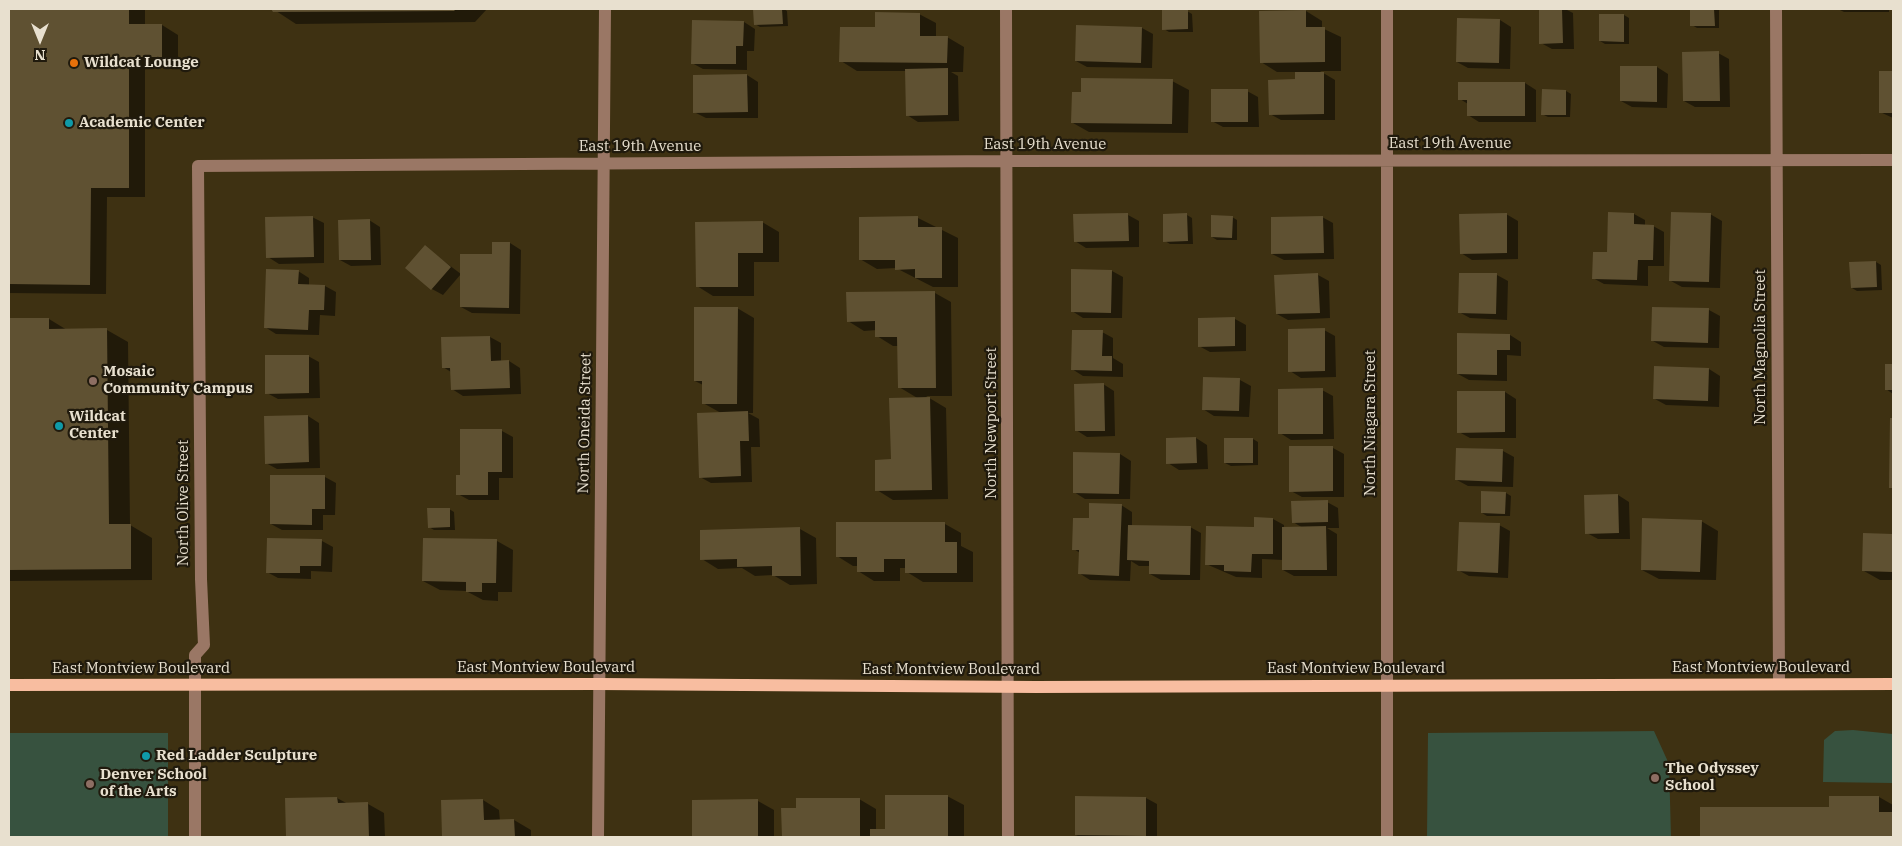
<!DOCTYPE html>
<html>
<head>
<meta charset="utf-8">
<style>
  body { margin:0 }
  #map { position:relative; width:1902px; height:846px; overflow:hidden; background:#3e3112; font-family:"IBM Plex Serif",serif }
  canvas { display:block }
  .frame { position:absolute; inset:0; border:10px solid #e8e0cf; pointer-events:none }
  .north { position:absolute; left:15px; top:15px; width:50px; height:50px; -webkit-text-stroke:4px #201a0d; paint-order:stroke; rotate:180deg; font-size:14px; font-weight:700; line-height:20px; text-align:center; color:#e8e0cf }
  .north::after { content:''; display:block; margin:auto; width:18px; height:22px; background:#e8e0cf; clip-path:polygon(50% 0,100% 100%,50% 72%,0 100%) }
</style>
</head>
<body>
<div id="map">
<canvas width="1902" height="846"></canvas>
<div class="frame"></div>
<div class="north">N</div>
</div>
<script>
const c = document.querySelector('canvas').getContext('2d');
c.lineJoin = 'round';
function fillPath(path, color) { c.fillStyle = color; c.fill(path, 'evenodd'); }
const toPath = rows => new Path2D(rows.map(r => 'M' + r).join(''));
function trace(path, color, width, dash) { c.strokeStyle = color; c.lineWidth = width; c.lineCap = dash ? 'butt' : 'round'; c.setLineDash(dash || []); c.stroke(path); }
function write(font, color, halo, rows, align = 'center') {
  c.font = font + ' "IBM Plex Serif",serif'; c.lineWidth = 4.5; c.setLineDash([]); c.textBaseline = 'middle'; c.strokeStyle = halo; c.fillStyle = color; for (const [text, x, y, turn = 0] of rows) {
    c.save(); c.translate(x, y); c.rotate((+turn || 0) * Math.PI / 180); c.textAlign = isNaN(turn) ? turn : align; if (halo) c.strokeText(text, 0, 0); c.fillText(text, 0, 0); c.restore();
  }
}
const green = toPath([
  [1853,730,1893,734,1893,783,1823,782,1824,740,1835,731],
  [1654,731,1669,764,1671,837,1427,837,1428,733],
  [9,733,168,733,168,837,9,837]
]);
const shadow = toPath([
  [9,9,145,9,145,25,162,25,178,35,178,66,145,66,145,197,107,197,106,294,9,293],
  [273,9,487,9,475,22,296,24],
  [755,9,784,9,787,11,788,26,760,27,755,24],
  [1540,9,1565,9,1573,13,1574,49,1552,49,1541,43],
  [1691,9,1719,9,1719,28,1697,28,1692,25],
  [1838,9,1889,9,1889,12,1844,12],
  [1187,11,1192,14,1193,32,1169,32,1164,29],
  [1306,11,1322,21,1322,28,1341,37,1341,71,1320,71,1335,80,1335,120,1281,120,1270,114,1296,81,1296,72,1277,72,1261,62],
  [919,14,936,23,936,37,947,37,964,47,963,72,951,72,958,76,959,121,918,122,907,115,907,71,857,71,841,61,876,29],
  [1600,15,1624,15,1629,18,1629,44,1605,44,1600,41],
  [1500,20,1511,27,1510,69,1468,68,1457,62],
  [744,22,755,29,754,51,747,51,747,70,703,69,692,63],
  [1142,28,1153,34,1152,68,1087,67,1076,61],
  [1718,53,1729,59,1730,107,1695,107,1684,101],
  [1622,67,1657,67,1668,74,1667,108,1632,107,1621,101],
  [1880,73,1893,73,1893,118,1880,112],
  [747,75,758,82,758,118,706,118,694,112],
  [1172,81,1189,90,1188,133,1089,132,1073,123],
  [1525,83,1536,90,1536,122,1479,122,1468,115,1468,104,1460,99],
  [1247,91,1258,97,1259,127,1223,127,1212,121],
  [1566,91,1571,94,1570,117,1548,117,1542,114],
  [1506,214,1518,221,1518,259,1472,260,1461,253],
  [1634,214,1645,220,1645,226,1653,226,1664,232,1664,266,1648,266,1648,286,1604,284,1593,278],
  [1710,214,1722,221,1720,288,1682,287,1671,281],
  [1075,215,1128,215,1139,221,1139,247,1086,248,1075,241],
  [1187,215,1192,218,1193,244,1170,244,1165,241],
  [312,217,324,223,324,263,279,264,268,257],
  [1232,217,1237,220,1237,240,1217,240,1212,237],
  [1322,217,1333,223,1334,259,1284,260,1272,254],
  [918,218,958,238,958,287,933,287,896,268,877,269,860,259],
  [369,220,380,227,381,265,351,266,340,260],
  [762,222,779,232,779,262,754,262,754,296,713,296,697,286],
  [510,243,521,250,520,314,472,313,461,307,493,256],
  [425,247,461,274,443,295,432,289],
  [1876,262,1881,265,1882,290,1857,291,1852,288,1851,263],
  [298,271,309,278,309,286,325,286,336,292,335,316,320,315,319,335,276,334,265,327],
  [1112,271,1123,277,1122,318,1083,318,1072,311],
  [1318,275,1329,281,1330,318,1288,320,1277,314],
  [1497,275,1508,281,1507,320,1470,318,1459,312],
  [935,293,951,302,952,396,926,396,946,408,948,499,893,500,877,490,919,399,899,387,898,346,893,346,877,336,877,330,864,331,848,321],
  [737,308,754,318,753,413,748,413,759,419,760,447,751,447,752,482,711,483,700,477,721,413,703,403,703,385,695,381],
  [1709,310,1720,316,1719,348,1664,347,1653,341],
  [9,319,49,319,67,330,107,330,128,342,130,525,152,538,152,580,9,581],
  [1235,319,1246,325,1246,351,1210,352,1199,346],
  [1324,330,1335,336,1336,377,1301,378,1290,371],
  [1102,332,1113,338,1113,358,1123,364,1123,377,1083,376,1072,369],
  [1510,335,1521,342,1521,356,1507,355,1507,381,1469,380,1458,374],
  [490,337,501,343,501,362,509,361,520,368,521,394,463,396,452,389,451,372,443,367],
  [308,356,319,362,320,398,278,399,267,393],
  [1886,366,1893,366,1893,394,1886,389],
  [1656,367,1709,369,1720,376,1719,407,1666,405,1655,399],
  [1240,380,1251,386,1249,417,1214,416,1203,409],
  [1103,384,1114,391,1115,436,1087,437,1076,430],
  [1322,390,1333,396,1334,439,1291,440,1280,433],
  [1505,392,1516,399,1516,438,1470,438,1459,432],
  [308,416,319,423,320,468,277,469,266,463],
  [1891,419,1893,419,1893,489,1890,487],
  [502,431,513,437,513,478,499,478,499,500,469,500,458,494,461,476],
  [1196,438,1207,445,1208,469,1179,470,1168,463],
  [1253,439,1258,442,1258,465,1231,466,1225,463],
  [1290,448,1333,448,1344,454,1344,497,1302,497,1291,491],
  [1458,449,1503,451,1514,457,1513,487,1468,486,1457,480],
  [1120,454,1131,461,1130,499,1085,499,1074,492],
  [325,477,336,483,335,515,323,515,323,530,282,530,271,524],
  [1506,493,1511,496,1510,516,1487,516,1482,513],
  [1618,495,1629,502,1630,539,1598,539,1587,533],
  [1327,502,1338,508,1339,528,1327,528,1337,534,1337,576,1294,576,1283,570,1283,560,1262,559,1262,578,1236,577,1206,564,1255,529,1273,519,1284,525,1284,528,1303,528,1293,522],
  [1121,505,1132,512,1132,526,1190,527,1201,533,1200,580,1161,580,1150,574,1150,566,1139,566,1131,561,1130,581,1090,580,1079,573,1080,553,1074,549,1090,519],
  [449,509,454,512,455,530,434,530,429,527],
  [1701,521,1718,531,1716,580,1659,579,1642,570],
  [945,524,961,533,961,546,973,552,973,582,923,582,907,572,907,568,900,568,900,581,874,581,858,571,858,566,853,566,837,556],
  [1499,525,1510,531,1508,578,1469,576,1458,570],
  [800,529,816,538,817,584,790,585,773,575,755,576,742,568,718,569,702,559],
  [1864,535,1893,535,1893,580,1880,580,1864,571],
  [322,541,333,547,332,572,311,571,311,579,278,578,267,572],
  [497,541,513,550,512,592,498,592,498,601,483,600,466,591,440,590,423,581],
  [947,796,964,805,964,837,783,837,783,810,797,810,859,799,876,809,876,830,887,830],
  [1879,797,1893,805,1893,837,1702,837,1702,808,1830,808],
  [337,798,348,804,368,804,384,813,385,837,287,837,287,799],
  [1146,798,1157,804,1157,837,1080,837,1076,835],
  [483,800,499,810,500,821,514,820,531,830,531,837,443,837,442,801],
  [693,801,758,801,774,810,774,837,693,837]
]);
const building = toPath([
  [9,9,129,9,129,24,162,24,162,57,129,57,129,188,91,188,90,285,9,284],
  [271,9,456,9,454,11,273,12],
  [753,9,782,9,783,24,754,25],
  [1539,9,1562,9,1563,43,1539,44],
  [1690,9,1714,9,1715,26,1690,26],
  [1162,10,1188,10,1188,29,1162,30],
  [1306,10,1306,27,1325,27,1325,62,1260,63,1259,11],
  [875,12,920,13,920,36,948,36,947,63,839,62,840,27,875,27],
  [1599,14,1624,14,1624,42,1599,41],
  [1457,18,1500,19,1499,63,1456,62],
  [692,20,744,21,743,46,736,46,736,64,691,64],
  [1076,25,1142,27,1141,63,1075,61],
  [1719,51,1720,101,1683,101,1682,52],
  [1620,66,1657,66,1657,102,1620,101],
  [948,68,948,115,906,116,905,69],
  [1879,71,1893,71,1893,113,1879,113],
  [1295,72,1324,72,1324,114,1269,115,1268,80,1295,79],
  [747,74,748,112,693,113,693,75],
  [1081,78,1173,79,1172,124,1071,123,1072,92,1081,92],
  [1458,82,1525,82,1525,116,1467,116,1467,100,1458,100],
  [1211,89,1248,89,1248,122,1211,122],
  [1542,89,1566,90,1566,115,1541,115],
  [1608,212,1634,213,1634,224,1654,225,1653,260,1638,260,1637,280,1592,279,1593,252,1607,252],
  [1671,212,1711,213,1709,282,1669,281],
  [1128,213,1129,241,1074,242,1073,214],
  [1187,213,1188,241,1163,242,1163,214],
  [1507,213,1507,253,1460,254,1459,214],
  [1211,215,1233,216,1232,238,1211,237],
  [313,216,314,257,266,258,265,217],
  [918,216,918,227,942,227,942,278,915,278,915,269,895,270,895,260,859,260,859,217],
  [1323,216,1324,253,1271,254,1271,217],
  [370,219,371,260,339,260,338,220],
  [763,221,763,253,738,253,738,287,696,287,695,222],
  [492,242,510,242,509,308,460,307,460,254,492,254],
  [425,245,451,267,431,290,405,268],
  [1876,261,1877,287,1851,288,1849,262],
  [266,269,299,270,298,284,325,285,324,310,309,310,308,330,264,328],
  [1071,269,1112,270,1111,313,1071,312],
  [1318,273,1320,313,1276,314,1274,275],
  [1459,273,1497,273,1496,314,1458,313],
  [935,291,936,388,898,388,897,337,875,337,875,321,847,322,846,292],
  [694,307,738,307,737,404,702,404,702,381,694,381],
  [1652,307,1709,308,1708,343,1651,341],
  [1235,317,1235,346,1198,347,1198,318],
  [9,318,49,318,49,329,107,328,109,524,131,524,131,569,9,570],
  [1325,328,1325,371,1288,372,1288,329],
  [1072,330,1103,330,1102,356,1112,356,1112,371,1071,370],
  [1457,333,1510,334,1510,350,1497,350,1497,375,1457,374],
  [490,336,491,361,509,360,510,388,451,390,450,368,442,368,441,337],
  [265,355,309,355,309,393,265,394],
  [1885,364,1893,364,1893,390,1885,390],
  [1654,366,1709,368,1708,401,1653,399],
  [1203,377,1240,378,1239,411,1202,410],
  [1104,383,1105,431,1075,431,1074,384],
  [1323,388,1323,434,1278,434,1278,389],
  [1457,391,1505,391,1505,432,1457,433],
  [930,397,932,490,875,491,875,460,891,459,889,398],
  [748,411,749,441,740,441,741,476,699,478,697,413],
  [308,415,309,462,265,464,264,416],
  [1890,418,1893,418,1893,488,1889,488],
  [460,429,502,429,502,472,488,472,488,495,456,495,456,475,460,475],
  [1196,437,1197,463,1166,464,1166,438],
  [1224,438,1253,438,1253,463,1224,463],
  [1289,446,1333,446,1333,491,1289,492],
  [1456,448,1503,449,1502,482,1455,480],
  [1073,452,1120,453,1119,494,1073,493],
  [270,475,325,475,325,509,312,509,312,525,270,524],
  [1481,491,1506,492,1505,514,1481,513],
  [1618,494,1619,533,1585,534,1584,495],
  [1328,500,1328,522,1292,523,1291,501],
  [1089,503,1122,504,1119,576,1078,574,1079,550,1072,550,1073,518,1089,518],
  [427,508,450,508,450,527,428,528],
  [1254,517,1273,518,1273,554,1252,554,1251,572,1224,571,1224,565,1205,565,1206,526,1254,527],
  [1642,518,1702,520,1700,572,1641,570],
  [836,522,945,522,945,542,957,542,957,573,905,573,905,559,884,559,884,572,857,572,857,557,836,557],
  [1459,522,1500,523,1498,573,1457,571],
  [1128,525,1191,526,1190,575,1149,574,1149,561,1127,560],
  [1326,526,1327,570,1282,570,1282,527],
  [800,527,801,576,772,576,772,566,737,567,737,559,700,560,700,530],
  [1863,533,1893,534,1893,572,1862,571],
  [267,538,322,539,321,566,300,566,300,573,266,573],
  [423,538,497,539,496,583,482,583,482,592,466,592,466,582,422,581],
  [885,795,948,795,948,837,870,837,870,829,885,829],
  [1075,796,1146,797,1146,836,1075,835],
  [1829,796,1879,796,1879,812,1893,812,1893,837,1700,837,1700,807,1829,807],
  [337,797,338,803,368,802,369,837,286,837,285,798],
  [796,798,860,798,860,837,782,837,781,808,796,808],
  [483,799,484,820,514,819,515,837,442,837,441,800],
  [758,799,758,837,692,837,692,800]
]);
const minor = toPath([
  [1006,9,1008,837],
  [1387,9,1387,837],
  [1776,9,1779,684],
  [195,837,195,655,204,645,201,579,198,166,1007,161,1893,160],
  [598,837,605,9]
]);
const major = toPath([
  [9,685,598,684,1036,687,1893,684]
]);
const markers = [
  [74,63,5,"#e8710a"],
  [69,123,5,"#0f9aa8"],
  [93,381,5,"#8d6e63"],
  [59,426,5,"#0f9aa8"],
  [146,756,5,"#0f9aa8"],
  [1655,778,5,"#8d6e63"],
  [90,784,5,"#8d6e63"]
];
const poiNames = [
  ["Wildcat Lounge",84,63],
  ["Academic Center",79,123],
  ["Mosaic",103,372],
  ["Community Campus",103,389],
  ["Wildcat",69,417],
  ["Center",69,434],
  ["Red Ladder Sculpture",156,756],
  ["The Odyssey",1665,769],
  ["School",1665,786],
  ["Denver School",100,775],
  ["of the Arts",100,792]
];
const streetNames = [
  ["East 19th Avenue",1450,144],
  ["East 19th Avenue",1045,145],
  ["East 19th Avenue",640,147],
  ["North Magnolia Street",1761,347,-90],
  ["North Oneida Street",585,423,-89],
  ["North Newport Street",992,423,-90],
  ["North Niagara Street",1371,423,-90],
  ["North Olive Street",184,503,-90],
  ["East Montview Boulevard",546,668],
  ["East Montview Boulevard",1761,668],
  ["East Montview Boulevard",141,669],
  ["East Montview Boulevard",1356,669],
  ["East Montview Boulevard",951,670]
];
fillPath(green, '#37523f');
fillPath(shadow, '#0007');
fillPath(building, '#5f5132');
trace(minor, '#9a7765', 12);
trace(major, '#f8bda0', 12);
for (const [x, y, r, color] of markers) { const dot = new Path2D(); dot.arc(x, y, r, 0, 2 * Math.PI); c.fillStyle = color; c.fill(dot); trace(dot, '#201a0d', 2); }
write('bold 15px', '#e8e0cf', '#201a0d', poiNames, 'left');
write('15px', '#e8e0cf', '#201a0d', streetNames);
</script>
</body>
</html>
